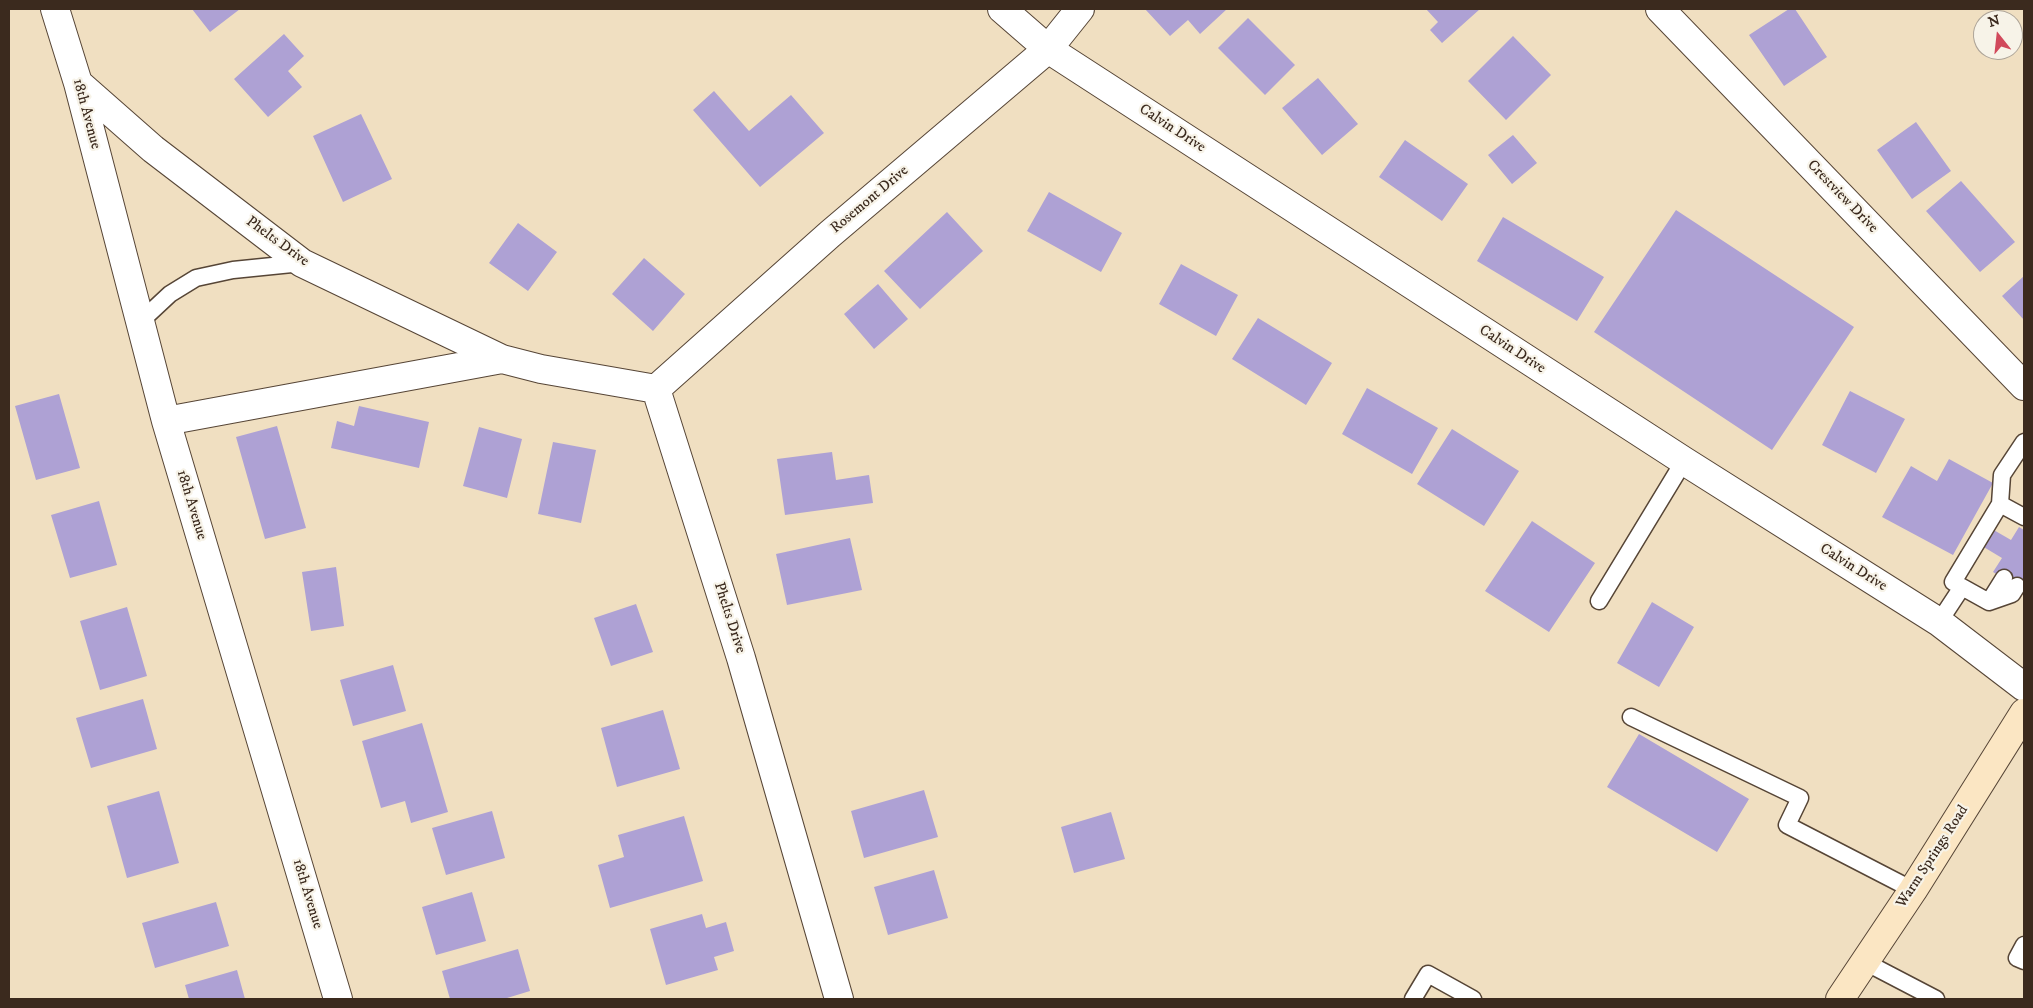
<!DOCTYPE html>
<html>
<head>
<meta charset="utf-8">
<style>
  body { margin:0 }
  #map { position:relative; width:2033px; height:1008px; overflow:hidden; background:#f0dfc1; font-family:"IM FELL DW Pica",serif }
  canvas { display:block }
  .frame { position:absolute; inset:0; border:10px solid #3b2a1e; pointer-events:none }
  .north { position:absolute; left:1973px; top:10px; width:50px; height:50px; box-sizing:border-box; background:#f7f3e8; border:1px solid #aca397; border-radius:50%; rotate:344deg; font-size:14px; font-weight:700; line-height:20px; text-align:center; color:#3b2a1e }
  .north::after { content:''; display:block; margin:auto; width:18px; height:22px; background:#d1495b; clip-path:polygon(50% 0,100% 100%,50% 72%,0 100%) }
</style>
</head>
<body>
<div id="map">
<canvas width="2033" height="1008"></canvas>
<div class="frame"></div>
<div class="north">N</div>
</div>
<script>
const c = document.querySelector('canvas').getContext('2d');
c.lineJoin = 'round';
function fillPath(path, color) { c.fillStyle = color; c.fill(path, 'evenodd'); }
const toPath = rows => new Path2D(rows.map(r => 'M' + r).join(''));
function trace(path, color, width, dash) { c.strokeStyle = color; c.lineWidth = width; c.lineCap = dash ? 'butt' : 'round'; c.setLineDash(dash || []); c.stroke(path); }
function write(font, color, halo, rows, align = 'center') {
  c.font = font + ' "IM FELL DW Pica",serif'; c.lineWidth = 4.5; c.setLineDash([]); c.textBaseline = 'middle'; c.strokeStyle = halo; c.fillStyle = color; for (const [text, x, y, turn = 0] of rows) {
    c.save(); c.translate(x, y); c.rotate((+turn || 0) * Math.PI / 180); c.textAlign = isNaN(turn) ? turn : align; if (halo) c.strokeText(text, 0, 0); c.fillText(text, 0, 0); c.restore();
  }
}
const building = toPath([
  [192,9,240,9,210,32],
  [1145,9,1227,9,1200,34,1188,20,1170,36],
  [1426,9,1480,9,1442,43,1430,30,1438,22],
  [1789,9,1795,9,1827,57,1784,86,1749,35],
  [1248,18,1295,65,1265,95,1218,48],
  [284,34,304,56,288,71,302,87,268,117,234,79],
  [1513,36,1551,75,1506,120,1468,81],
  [1318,78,1358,124,1322,155,1282,108],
  [714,91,749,131,791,95,824,133,760,187,693,110],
  [361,114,392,179,343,202,313,136],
  [1916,122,1951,171,1912,199,1877,150],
  [1513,135,1537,163,1512,184,1488,155],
  [1405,140,1468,184,1442,221,1379,177],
  [1961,181,2015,242,1980,272,1926,211],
  [1049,192,1122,233,1101,272,1027,231],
  [1676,210,1854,327,1772,450,1594,332],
  [947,212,983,251,920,309,884,271],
  [1503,217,1604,277,1577,321,1477,261],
  [518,223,557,252,528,291,489,263],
  [644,258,685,294,653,331,612,294],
  [1181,264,1238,295,1216,336,1159,304],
  [2024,276,2024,320,2002,296],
  [878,284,908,319,874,349,844,314],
  [1258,318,1332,363,1306,405,1232,359],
  [1367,388,1438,428,1412,474,1342,434],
  [1850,391,1905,419,1876,473,1822,445],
  [59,394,80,468,36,480,15,406],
  [359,406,429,422,419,468,331,448,337,421,354,426],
  [277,426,306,528,265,539,236,437],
  [479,427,522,439,507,498,463,486],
  [1452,429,1519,471,1484,526,1417,484],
  [553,442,596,450,581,523,538,514],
  [832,452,836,480,869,475,873,503,785,515,777,459],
  [1949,459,1993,483,1953,555,1882,517,1911,466,1937,481],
  [99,501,117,565,70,578,51,515],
  [1532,521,1595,563,1549,632,1485,591],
  [2019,527,2024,530,2024,584,2022,589,1993,572,2002,558,1982,546,1992,529,2011,540],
  [850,538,862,590,787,605,776,554],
  [336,567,344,626,311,631,302,572],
  [1652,602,1694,627,1659,687,1617,663],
  [636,604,653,652,611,666,594,618],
  [127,607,147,676,100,690,80,621],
  [393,665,406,711,353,726,340,680],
  [143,699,157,749,91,768,76,718],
  [663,710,680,769,617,787,601,728],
  [422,723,448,812,411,823,405,801,381,808,362,741],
  [1639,734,1749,799,1717,852,1607,787],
  [924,790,938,837,864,858,851,811],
  [159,791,179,863,127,878,107,806],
  [492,811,505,858,446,875,432,828],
  [1111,812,1125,859,1074,873,1061,827],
  [684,816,703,881,610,908,598,865,624,857,618,835],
  [934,870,948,918,888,935,874,887],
  [472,892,486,941,436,955,422,907],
  [216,902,229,946,155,968,142,923],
  [702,914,706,928,726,922,734,951,714,957,718,970,666,985,650,929],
  [518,949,530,991,507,998,508,999,450,999,442,971],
  [237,970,245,999,189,999,185,985]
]);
const service = toPath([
  [140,322,170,294,196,278,233,270,302,263],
  [2000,504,2002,475,2024,442],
  [2017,586,2012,594,1989,602,1953,582,2000,504,2024,517],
  [1599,601,1684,461],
  [1989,602,2004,578],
  [1939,622,1962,587],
  [1631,717,1800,798,1787,825,1913,890],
  [2024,945,2017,958,2024,961],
  [1865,962,1936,999],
  [1413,999,1428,974,1473,999]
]);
const minor = toPath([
  [55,9,78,83,166,421,338,999],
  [1002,9,1048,49,1684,461,1939,622,2024,687],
  [1660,9,2024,386],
  [78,83,153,149,302,263,502,359,541,369,656,389,741,658,839,999],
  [656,389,830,234,1048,49,1080,9],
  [166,421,502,359]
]);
const secondary = toPath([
  [1840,999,1913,890,2024,713]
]);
const streetNames = [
  ["18th Avenue",86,114,75],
  ["Calvin Drive",1172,129,33],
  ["Crestview Drive",1842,197,46],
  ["Rosemont Drive",870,200,-40],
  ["Phelts Drive",277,242,36],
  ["Calvin Drive",1512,350,33],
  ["18th Avenue",191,505,73],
  ["Calvin Drive",1853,568,32],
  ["Phelts Drive",729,618,72],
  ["Warm Springs Road",1933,857,-57],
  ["18th Avenue",307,894,73]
];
fillPath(building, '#aea1d4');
trace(service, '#564536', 19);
trace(minor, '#564536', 30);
trace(secondary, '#564536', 30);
trace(service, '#fff', 16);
trace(minor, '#fff', 28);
trace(secondary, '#fbe6c3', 28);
write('15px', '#3b2a1e', '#f7f3e8', streetNames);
</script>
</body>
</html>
